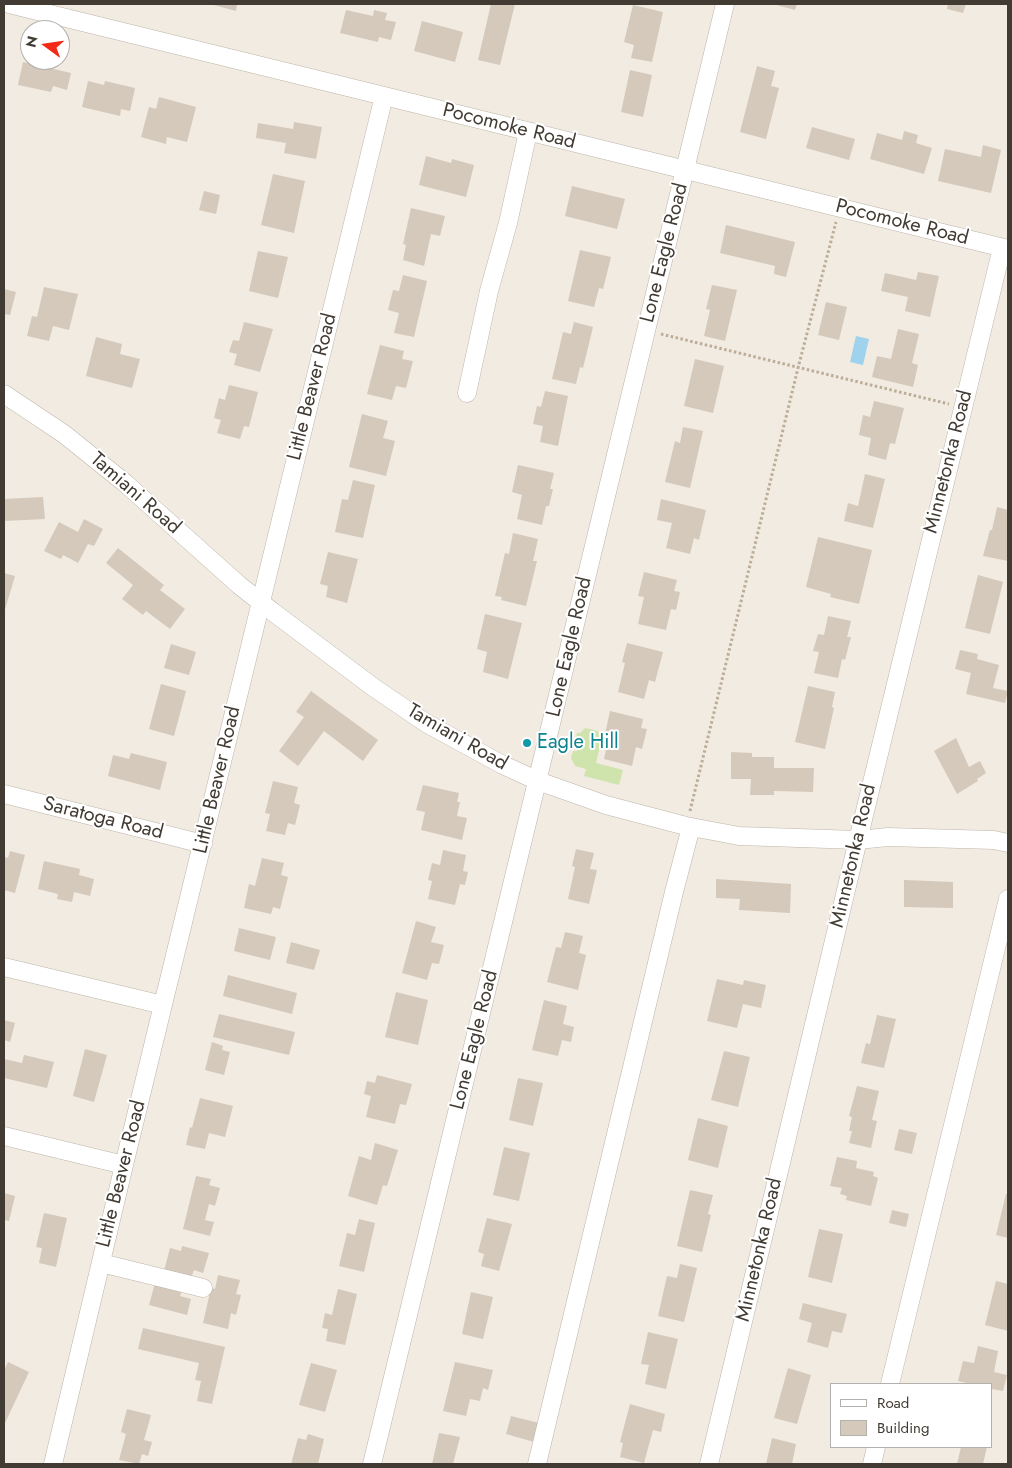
<!DOCTYPE html>
<html>
<head>
<meta charset="utf-8">
<style>
  body { margin:0 }
  #map { position:relative; width:1012px; height:1468px; overflow:hidden; background:#f1ebe2; font-family:Jost,sans-serif }
  canvas { display:block }
  .frame { position:absolute; inset:0; border:5px solid #423b33; pointer-events:none }
  .legend { position:absolute; left:830px; top:1383px; width:162px; height:65px; box-sizing:border-box; background:#fff; border:1px solid #b3b1ad; margin:0; padding:6px 9px; list-style:none; font-size:15px; color:#423b33 }
  .legend li { display:flex; align-items:center; gap:10px; height:25px }
  .legend b { width:25px; border:1px solid #b3b1ad }
  .north { position:absolute; left:20px; top:20px; width:50px; height:50px; box-sizing:border-box; background:#fff; border:1px solid #b3b1ad; border-radius:50%; rotate:284deg; font-size:14px; font-weight:700; line-height:20px; text-align:center; color:#423b33 }
  .north::after { content:''; display:block; margin:auto; width:18px; height:22px; background:#f32a17; clip-path:polygon(50% 0,100% 100%,50% 72%,0 100%) }
</style>
</head>
<body>
<div id="map">
<canvas width="1012" height="1468"></canvas>
<div class="frame"></div>
<ul class="legend">
<li><b style="height:6px;background:#fff"></b>Road</li>
<li><b style="height:14px;background:#d5c9bb"></b>Building</li>
</ul>
<div class="north">N</div>
</div>
<script>
const c = document.querySelector('canvas').getContext('2d');
c.lineJoin = 'round';
function fillPath(path, color) { c.fillStyle = color; c.fill(path, 'evenodd'); }
const toPath = rows => new Path2D(rows.map(r => 'M' + r).join(''));
function trace(path, color, width, dash) { c.strokeStyle = color; c.lineWidth = width; c.lineCap = dash ? 'butt' : 'round'; c.setLineDash(dash || []); c.stroke(path); }
function write(font, color, halo, rows, align = 'center') {
  c.font = font + ' Jost,sans-serif'; c.lineWidth = 4; c.setLineDash([]); c.textBaseline = 'middle'; c.strokeStyle = halo; c.fillStyle = color; for (const [text, x, y, turn = 0] of rows) {
    c.save(); c.translate(x, y); c.rotate((+turn || 0) * Math.PI / 180); c.textAlign = isNaN(turn) ? turn : align; if (halo) c.strokeText(text, 0, 0); c.fillText(text, 0, 0); c.restore();
  }
}
const green = toPath([
  [585,728,598,731,602,738,596,763,623,770,619,785,584,776,586,769,575,766,571,758,573,751,577,751,577,748,574,746,577,733,580,733]
]);
const water = toPath([
  [856,336,869,339,863,365,850,362]
]);
const building = toPath([
  [210,4,237,4,236,11],
  [491,4,515,4,500,65,478,60],
  [773,4,797,4,795,10],
  [948,4,966,4,963,13,947,9],
  [633,5,663,12,652,62,631,58,634,45,624,42],
  [346,10,373,16,374,10,387,13,385,20,396,22,391,40,379,37,378,42,340,33],
  [422,21,463,32,455,62,414,51],
  [23,62,71,73,67,90,53,86,51,92,18,85],
  [757,66,775,71,771,86,779,88,766,139,740,132],
  [630,70,652,75,643,117,621,112],
  [88,81,104,85,105,81,135,88,130,111,121,109,120,116,82,107],
  [159,97,196,107,187,142,167,137,166,144,141,137,149,107,156,109],
  [294,122,322,127,316,159,284,153,286,143,256,138,258,123,293,129],
  [812,127,855,139,849,160,806,148],
  [904,131,918,135,916,143,932,148,924,174,870,159,877,133,902,140],
  [983,145,1001,150,991,193,938,181,945,149,981,157],
  [426,156,451,163,452,159,474,165,466,197,419,185],
  [273,174,305,181,294,233,261,225],
  [572,186,625,199,617,229,565,216],
  [204,191,220,195,216,214,199,210],
  [411,208,445,216,440,236,431,234,424,266,403,260,406,245,403,244],
  [726,225,795,242,786,277,774,274,775,266,720,253],
  [580,250,611,257,603,289,599,288,594,307,568,301],
  [258,251,288,257,278,298,249,291],
  [918,272,939,276,930,317,905,311,908,297,881,291,885,273,916,280],
  [403,275,427,281,414,337,394,333,399,313,388,310,393,290,399,291],
  [712,285,737,290,725,341,704,336,710,310,706,309],
  [44,287,78,294,69,330,53,326,49,341,27,336,32,316,37,317],
  [4,289,16,292,10,315,4,314],
  [826,302,847,307,839,340,818,335],
  [244,322,273,329,260,372,234,365,237,354,229,352,233,340,239,341],
  [574,322,593,327,583,368,580,367,576,384,552,379,563,332,571,334],
  [898,329,919,334,912,363,918,365,913,387,872,377,877,356,891,359],
  [96,337,122,344,120,354,140,359,132,388,86,376],
  [380,345,404,351,402,359,413,361,406,388,396,386,392,400,367,394],
  [695,359,724,366,713,413,684,406],
  [229,385,258,392,249,427,244,426,240,439,217,433,221,420,214,418,219,398,225,400],
  [545,391,568,396,558,446,540,442,543,426,533,424,537,406,541,407],
  [874,401,904,408,895,444,890,443,886,460,868,455,871,438,859,435,863,415,870,417],
  [362,414,388,421,383,438,395,441,386,476,349,467],
  [683,427,703,431,690,488,665,482,675,441,680,443],
  [518,465,554,473,550,489,553,489,549,506,546,506,542,525,517,519,522,495,512,492],
  [865,474,885,479,873,528,844,521,848,503,858,506],
  [353,480,375,485,363,538,335,532,342,499,348,500],
  [43,497,45,519,4,521,4,499],
  [661,499,706,510,699,540,694,538,690,554,666,548,672,523,657,520],
  [997,507,1008,510,1008,561,983,556,990,530,992,530],
  [84,519,103,529,94,546,88,544,78,563,63,555,61,559,44,551,59,522,78,532],
  [513,533,538,539,533,561,537,561,526,606,501,600,502,597,495,596,505,553,509,554],
  [818,537,872,550,859,604,830,597,831,594,806,587],
  [118,548,164,585,160,590,185,609,170,629,146,611,143,615,122,599,133,585,106,563],
  [328,552,358,559,347,603,326,597,328,586,320,584],
  [644,572,677,580,674,591,680,592,676,610,671,609,666,630,638,624,644,597,638,596],
  [4,573,15,576,4,613],
  [978,575,1003,582,990,634,965,628],
  [485,614,522,623,508,679,483,672,487,652,477,649],
  [828,616,851,621,847,637,851,637,845,660,842,659,838,678,814,673,819,652,813,651,818,634,824,635],
  [627,643,663,652,655,682,649,680,644,699,618,692,625,663,622,662],
  [171,644,196,652,189,675,164,668],
  [960,650,978,654,977,659,999,665,993,688,1008,691,1005,703,966,694,971,673,955,669],
  [161,684,186,691,174,736,149,729],
  [808,686,835,692,832,707,834,708,825,749,795,742],
  [311,691,378,740,363,761,324,731,298,766,279,751,304,717,296,712],
  [610,711,643,719,641,728,647,729,642,749,636,747,632,766,604,759,609,735,605,734],
  [956,738,969,767,980,761,986,773,977,779,978,781,957,794,934,751],
  [731,752,752,753,752,757,774,757,774,768,814,768,813,792,774,791,774,795,750,795,751,779,731,779],
  [131,753,167,762,160,790,108,776,113,755,129,759],
  [273,781,298,787,294,803,300,805,295,825,288,823,285,835,266,831,270,814,265,813],
  [423,785,459,793,457,802,460,802,457,816,467,818,462,840,421,830,425,812,416,810],
  [576,849,594,853,590,869,597,870,589,904,568,899,575,867,572,866],
  [443,850,466,855,463,871,468,872,465,885,460,884,455,905,428,899,432,881,428,880,432,863,440,865],
  [10,851,25,855,15,893,4,890,4,857,8,858],
  [262,858,284,863,281,875,288,877,280,909,273,907,271,914,244,908,249,884,255,886],
  [44,861,80,869,79,875,94,879,90,896,74,892,72,902,57,899,58,894,38,889],
  [716,879,791,884,790,913,739,910,740,899,716,898],
  [904,880,953,882,953,908,904,907],
  [416,921,436,927,431,942,444,945,439,964,432,963,427,980,402,973],
  [239,928,276,937,270,960,234,951],
  [565,932,583,936,579,953,586,955,578,990,547,982,556,947,561,948],
  [291,942,320,950,314,970,286,963],
  [228,975,297,993,292,1014,223,996],
  [717,979,743,985,744,980,766,985,761,1008,743,1004,737,1028,707,1021],
  [396,992,428,1000,418,1045,385,1037],
  [544,1000,567,1006,563,1024,574,1027,571,1042,562,1040,558,1056,532,1050],
  [219,1014,295,1032,289,1055,213,1037],
  [877,1015,896,1019,884,1068,861,1063,866,1043,870,1044],
  [4,1020,15,1023,10,1042,4,1040],
  [212,1042,223,1046,222,1050,230,1052,224,1075,205,1070],
  [85,1049,107,1055,94,1102,73,1096],
  [724,1051,750,1057,738,1107,711,1100],
  [24,1055,54,1062,47,1088,4,1078,4,1059,22,1063],
  [377,1075,412,1084,406,1105,400,1104,395,1124,366,1117,371,1096,364,1094,367,1081,375,1083],
  [518,1078,543,1083,533,1126,509,1120],
  [857,1086,879,1091,872,1120,877,1121,871,1148,849,1143,852,1131,849,1131,852,1117,849,1116],
  [200,1098,233,1106,225,1137,209,1133,205,1149,186,1145,190,1127,192,1128],
  [698,1118,728,1126,718,1168,688,1160],
  [899,1129,917,1133,912,1154,894,1150],
  [375,1143,398,1150,387,1186,383,1185,377,1205,348,1196,359,1156,371,1160],
  [504,1147,530,1153,519,1201,493,1195],
  [837,1157,857,1161,856,1168,874,1172,873,1176,878,1178,871,1206,846,1200,847,1196,840,1194,842,1188,830,1186],
  [196,1176,211,1179,209,1185,220,1188,215,1206,209,1204,205,1220,214,1222,210,1236,183,1229],
  [690,1190,713,1195,708,1214,711,1215,702,1252,677,1246],
  [4,1193,15,1196,9,1221,4,1220],
  [1006,1194,1008,1194,1008,1238,996,1235],
  [892,1210,909,1214,906,1227,889,1223],
  [44,1213,67,1218,56,1267,39,1263,42,1248,36,1247],
  [487,1218,512,1224,499,1271,481,1266,484,1254,478,1252],
  [359,1219,375,1223,364,1272,339,1266,347,1233,355,1235],
  [819,1229,843,1234,832,1283,808,1277],
  [182,1246,209,1253,203,1273,194,1270,191,1278,164,1271,170,1248,181,1251],
  [680,1264,697,1268,684,1322,658,1316,667,1276,677,1278],
  [218,1275,240,1280,236,1294,241,1295,236,1315,231,1313,228,1329,203,1323,211,1288,215,1289],
  [996,1281,1008,1284,1008,1331,985,1325],
  [155,1283,182,1290,180,1296,191,1299,187,1315,149,1305],
  [338,1289,357,1294,345,1345,326,1341,328,1329,322,1328,325,1313,332,1315],
  [471,1292,493,1297,483,1339,462,1334],
  [803,1303,847,1314,842,1333,832,1331,828,1348,807,1342,812,1323,799,1319],
  [143,1328,225,1347,212,1404,197,1401,201,1381,195,1380,199,1363,138,1349],
  [648,1332,678,1339,666,1389,645,1384,649,1365,641,1364],
  [978,1346,998,1351,994,1372,1007,1375,1003,1391,991,1389,991,1384,971,1384,958,1381,963,1361,974,1363],
  [8,1362,29,1372,5,1423,4,1422,4,1371],
  [455,1362,493,1370,488,1390,483,1388,480,1401,470,1399,466,1416,443,1411],
  [311,1363,337,1370,325,1412,299,1405],
  [788,1368,811,1375,797,1424,774,1418],
  [630,1404,665,1414,661,1432,653,1430,644,1463,620,1457,623,1443,620,1442],
  [127,1409,151,1415,144,1440,152,1442,148,1456,142,1454,139,1464,119,1460,126,1434,121,1432],
  [511,1416,539,1423,534,1442,506,1434],
  [439,1433,460,1437,453,1464,432,1464],
  [308,1434,324,1439,318,1464,291,1464,298,1438,306,1440],
  [772,1438,796,1444,792,1464,766,1464],
  [961,1447,987,1447,983,1464,957,1464]
]);
const path = toPath([
  [661,334,949,404],
  [690,811,798,368,836,222]
]);
const minor = toPath([
  [9,4,1008,249],
  [467,393,489,291,508,223,528,132],
  [4,394,64,434,125,483,239,585,273,612,373,687,426,723,501,764,538,781,606,805,686,826,739,836,858,840,888,837,994,840,1008,843],
  [4,794,203,844],
  [4,967,163,1005],
  [4,1136,124,1165],
  [101,1263,203,1288],
  [890,1384,1008,899],
  [53,1464,124,1165,384,96],
  [372,1464,725,4],
  [537,1464,674,892,691,827],
  [709,1464,858,840,1002,248],
  [872,1464,876,1447]
]);
const markers = [
  [527,743,5,"#0f9aa8"]
];
const streetNames = [
  ["Pocomoke Road",509,127,14],
  ["Pocomoke Road",902,223,14],
  ["Lone Eagle Road",665,253,-76],
  ["Little Beaver Road",313,387,-76],
  ["Minnetonka Road",949,462,-76],
  ["Tamiani Road",135,494,41],
  ["Lone Eagle Road",570,647,-77],
  ["Tamiani Road",457,738,30],
  ["Little Beaver Road",218,780,-77],
  ["Saratoga Road",103,819,14],
  ["Minnetonka Road",854,856,-77],
  ["Lone Eagle Road",475,1040,-76],
  ["Little Beaver Road",122,1174,-76],
  ["Minnetonka Road",760,1250,-77]
];
const cultureNames = [
  ["Eagle Hill",537,743]
];
fillPath(green, '#cee4ac');
fillPath(water, '#9fd2ed');
fillPath(building, '#d5c9bb');
trace(minor, '#beb5a8', 19);
trace(path, '#bdad97', 3, [2.5, 2.5]);
trace(minor, '#fff', 18);
for (const [x, y, r, color] of markers) { const dot = new Path2D(); dot.arc(x, y, r, 0, 2 * Math.PI); c.fillStyle = color; c.fill(dot); trace(dot, '#fff', 2); }
write('20px', '#423b33', '#fff', streetNames);
write('20px', '#0d838f', '#fff', cultureNames, 'left');
</script>
</body>
</html>
